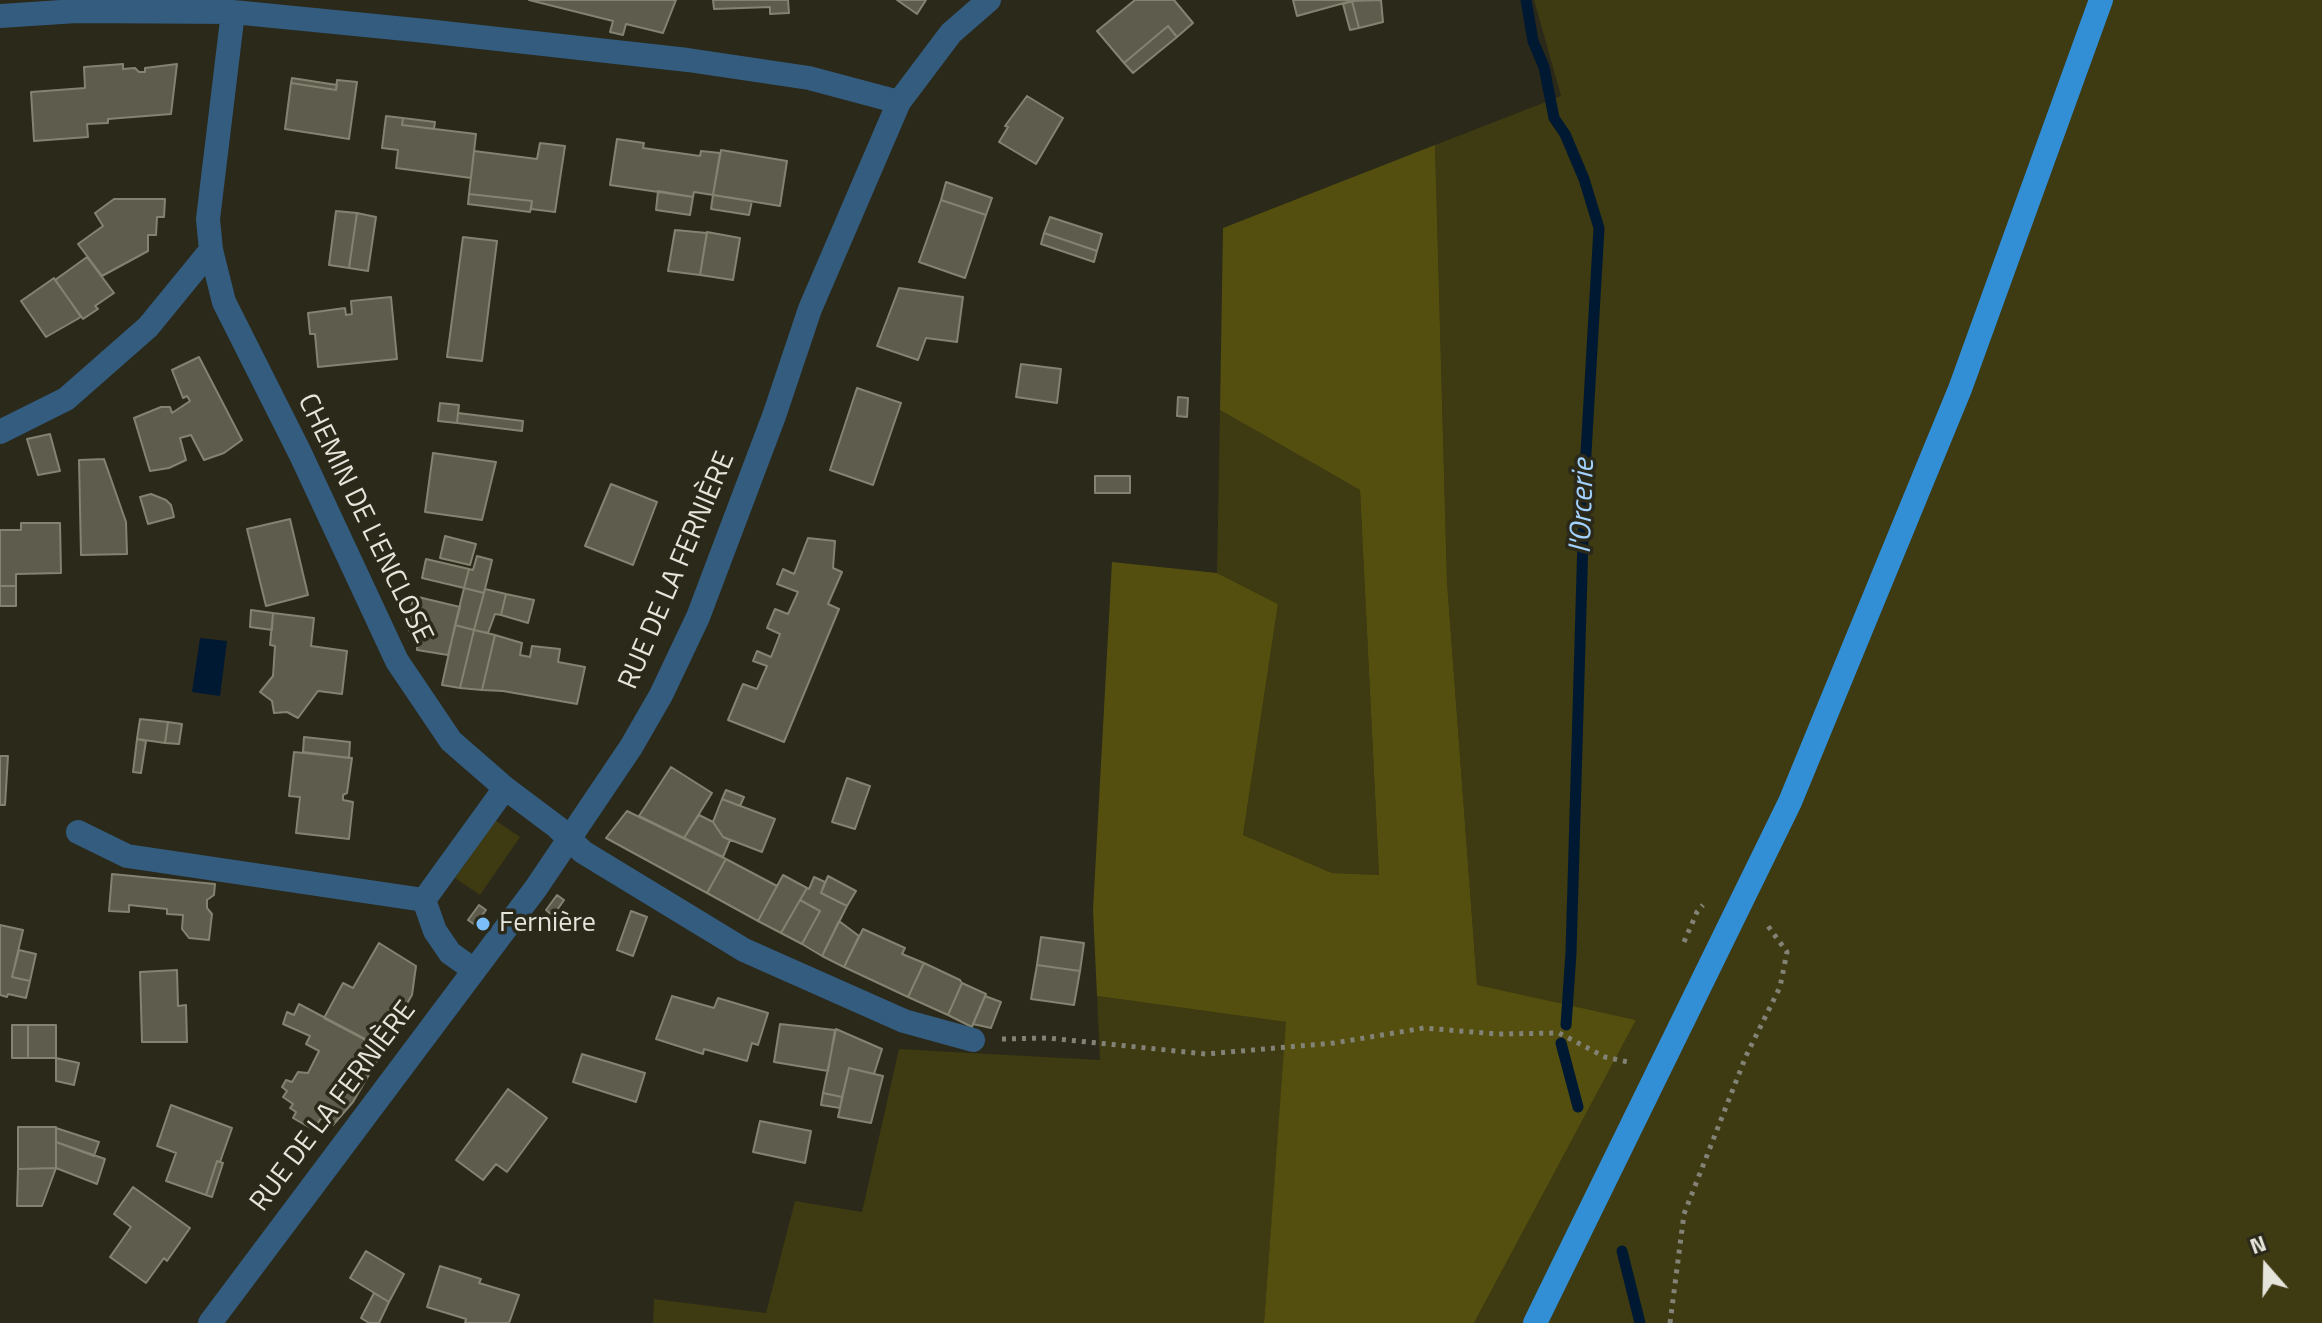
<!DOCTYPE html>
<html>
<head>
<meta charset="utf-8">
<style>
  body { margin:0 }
  #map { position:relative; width:2322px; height:1323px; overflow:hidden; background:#2a291a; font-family:"Titillium Web",sans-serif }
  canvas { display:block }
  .north { position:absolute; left:2226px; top:1227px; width:80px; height:80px; -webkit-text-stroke:6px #2a291a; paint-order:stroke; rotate:340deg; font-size:22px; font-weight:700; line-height:32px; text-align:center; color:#e6e5dc }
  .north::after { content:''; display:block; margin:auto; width:28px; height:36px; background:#e6e5dc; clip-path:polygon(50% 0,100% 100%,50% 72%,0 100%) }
</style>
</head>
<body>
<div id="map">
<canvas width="2322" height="1323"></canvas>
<div class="north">N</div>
</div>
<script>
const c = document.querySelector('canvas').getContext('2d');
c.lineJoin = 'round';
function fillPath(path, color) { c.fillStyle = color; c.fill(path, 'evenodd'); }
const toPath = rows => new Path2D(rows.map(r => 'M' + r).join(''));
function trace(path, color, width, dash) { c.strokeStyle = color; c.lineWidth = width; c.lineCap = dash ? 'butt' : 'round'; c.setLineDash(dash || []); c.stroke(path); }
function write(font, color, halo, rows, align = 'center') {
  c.font = font + ' "Titillium Web",sans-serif'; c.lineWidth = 7; c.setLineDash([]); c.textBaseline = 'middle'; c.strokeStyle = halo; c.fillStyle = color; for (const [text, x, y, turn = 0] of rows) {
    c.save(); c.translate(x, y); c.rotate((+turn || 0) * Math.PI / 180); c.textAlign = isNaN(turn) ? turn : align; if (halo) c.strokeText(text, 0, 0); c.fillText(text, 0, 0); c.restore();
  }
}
const green = toPath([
  [1534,0,2322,0,2322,1323,1474,1323,1636,1020,1477,986,1447,582,1435,145,1561,96],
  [1220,410,1360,490,1379,875,1332,873,1243,835,1278,604,1217,573],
  [495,820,520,837,480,895,455,878],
  [1097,996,1287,1022,1264,1323,653,1323,654,1299,766,1313,795,1201,862,1212,899,1049,1100,1060]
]);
const forest = toPath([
  [1435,145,1447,582,1477,985,1636,1020,1474,1323,1264,1323,1286,1022,1097,996,1093,910,1112,562,1217,573,1278,604,1243,835,1332,873,1379,875,1360,490,1220,410,1223,228]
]);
const water = toPath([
  [200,638,227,641,220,696,192,692]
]);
const stream = toPath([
  [1526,0,1533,41,1544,67,1554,118,1565,134,1584,179,1599,228,1585,470,1571,953,1566,1025],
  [1561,1043,1578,1107],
  [1622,1251,1640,1323]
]);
const building = toPath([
  [529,0,676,0,663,33,626,24,623,35,610,32,613,21,529,0],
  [713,0,788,0,789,13,770,14,770,7,714,9,713,0],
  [897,0,926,0,917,14,897,0],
  [1135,0,1174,0,1193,23,1177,37,1168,26,1124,63,1097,31,1135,0],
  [1293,0,1355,0,1297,16,1293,0],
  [1381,0,1383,22,1359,28,1352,1,1381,0],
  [1352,1,1359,28,1350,30,1343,4,1352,1],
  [1168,26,1177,37,1133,73,1124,63,1168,26],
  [123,64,123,69,135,68,139,72,145,72,145,68,177,64,171,114,108,119,108,123,87,124,88,137,34,141,31,92,85,88,84,67,123,64],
  [292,78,337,85,336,90,291,83,292,78],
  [337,80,357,82,349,139,285,129,291,83,336,90,337,80],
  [1027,96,1063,118,1036,164,999,142,1008,127,1005,126,1027,96],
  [386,116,403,118,402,125,476,134,471,178,396,168,398,150,382,148,386,116],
  [403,118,435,122,434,129,402,125,403,118],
  [617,139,644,143,643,148,700,156,701,151,720,153,713,195,694,192,693,197,610,185,617,139],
  [540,143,565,146,555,212,531,209,532,201,469,194,474,151,537,159,540,143],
  [721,150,787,161,780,206,713,195,721,150],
  [946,182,992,198,986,215,941,200,946,182],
  [658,191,693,197,690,215,656,210,658,191],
  [469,194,532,201,530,212,468,204,469,194],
  [713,195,752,201,749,215,711,209,713,195],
  [114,199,165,199,164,217,157,217,156,235,148,235,148,251,102,276,78,244,103,226,95,213,114,199],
  [941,200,986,215,965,278,919,262,941,200],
  [336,211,357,213,349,268,329,265,336,211],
  [357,213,376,217,368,271,349,268,357,213],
  [1050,217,1102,234,1097,251,1044,233,1050,217],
  [675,230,707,233,700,275,668,271,675,230],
  [707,232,740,238,733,280,700,275,707,232],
  [1044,233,1097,251,1094,262,1041,244,1044,233],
  [463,237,497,241,482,361,447,357,463,237],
  [87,257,114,293,95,306,98,309,83,319,55,280,87,257],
  [54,278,81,317,46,337,21,301,54,278],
  [899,288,963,297,957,342,926,338,918,360,877,346,899,288],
  [391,297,397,359,318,367,315,334,310,334,308,313,345,308,346,315,352,314,351,301,391,297],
  [199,357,242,440,224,453,204,460,191,435,180,438,186,460,169,468,150,471,134,418,161,407,170,407,172,413,190,401,187,396,183,398,172,370,199,357],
  [1021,364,1061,369,1057,403,1016,397,1021,364],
  [857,388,901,403,873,485,830,470,857,388],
  [1178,397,1188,398,1187,417,1177,416,1178,397],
  [440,403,459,405,457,423,438,421,440,403],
  [458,413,523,421,522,431,457,423,458,413],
  [50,434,60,471,38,475,27,439,50,434],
  [433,453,496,462,482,520,425,512,433,453],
  [104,459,126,522,127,554,81,555,79,460,104,459],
  [1095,476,1130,476,1130,493,1095,493,1095,476],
  [611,484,657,502,633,565,585,546,611,484],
  [151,494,166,500,171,505,174,517,148,524,140,497,151,494],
  [290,519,308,595,266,606,247,529,290,519],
  [21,523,60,523,61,573,16,574,16,586,0,586,0,530,21,530,21,523],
  [445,536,476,544,470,565,440,558,445,536],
  [808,538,835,541,833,568,842,572,828,604,839,609,784,742,728,720,743,684,757,689,767,666,753,661,757,651,771,657,780,634,767,628,775,609,788,614,798,592,777,584,783,569,794,574,808,538],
  [477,556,492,560,484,593,464,588,469,569,473,570,477,556],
  [426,559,469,569,464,588,422,578,426,559],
  [0,586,16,586,16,606,0,606,0,586],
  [464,588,484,593,474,630,455,625,464,588],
  [485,589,506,594,501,615,495,614,488,633,474,630,485,589],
  [506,594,534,600,528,623,501,615,506,594],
  [414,596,460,607,448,655,417,650,418,637,411,636,407,623,414,596],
  [251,610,273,613,272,630,250,627,251,610],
  [273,613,314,618,311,646,347,651,342,694,318,691,298,718,287,712,274,713,272,701,260,692,273,676,275,646,270,645,273,613],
  [455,625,474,630,460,688,442,685,455,625],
  [474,630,495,635,482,690,460,688,474,630],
  [495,635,522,643,520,655,530,657,532,646,560,649,558,662,585,667,577,704,503,691,482,690,495,635],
  [140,719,168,722,165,743,137,739,140,719],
  [168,722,182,724,179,744,165,743,168,722],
  [304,737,350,742,349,758,303,752,304,737],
  [137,739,146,741,141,773,133,772,137,739],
  [294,752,352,758,347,793,343,795,343,800,353,802,349,839,296,833,300,797,289,796,294,752],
  [0,756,8,756,5,805,0,805,0,756],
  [671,767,712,793,684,838,639,816,671,767],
  [847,778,870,786,855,829,832,822,847,778],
  [726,790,744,797,740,806,722,799,726,790],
  [722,799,775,819,762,852,723,837,713,822,722,799],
  [627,811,726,859,707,893,606,838,627,811],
  [699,815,713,822,723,837,730,840,723,857,684,838,699,815],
  [726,859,777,886,758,921,707,893,726,859],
  [112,874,215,884,214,895,207,900,207,908,212,914,209,940,189,938,182,929,183,915,167,914,167,909,129,905,129,912,109,911,112,874],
  [783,875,807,888,781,933,758,921,783,875],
  [828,876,856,891,847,906,821,893,828,876],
  [814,877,825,882,821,893,847,906,822,956,802,944,820,911,800,900,807,888,809,889,814,877],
  [557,895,564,900,553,916,546,910,557,895],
  [800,900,820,911,802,944,781,933,800,900],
  [479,905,486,910,475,925,468,920,479,905],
  [631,911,647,917,633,956,617,950,631,911],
  [839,921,859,936,844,967,822,956,839,921],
  [0,925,23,930,12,977,30,981,26,998,8,994,7,997,0,995,0,925],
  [863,929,905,948,902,954,924,963,908,997,844,967,863,929],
  [1041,937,1084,943,1080,971,1037,965,1041,937],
  [379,943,416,966,412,995,381,1048,324,1018,343,983,353,988,379,943],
  [19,950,36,954,30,981,12,977,19,950],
  [924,963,960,980,962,983,948,1015,908,997,924,963],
  [1037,965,1080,971,1074,1005,1031,999,1037,965],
  [177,970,178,1006,186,1005,187,1042,142,1042,140,972,177,970],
  [962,983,986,994,972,1027,948,1015,962,983],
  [672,996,714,1008,718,998,768,1013,758,1045,752,1043,747,1061,704,1049,703,1054,656,1039,672,996],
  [985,996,1001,1002,991,1028,973,1024,985,996],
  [299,1004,384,1049,353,1102,333,1125,321,1118,314,1130,293,1118,296,1112,290,1108,293,1104,283,1097,287,1091,282,1087,286,1080,292,1082,298,1072,308,1073,319,1051,306,1044,310,1036,283,1024,287,1012,294,1015,299,1004],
  [780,1024,835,1030,828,1071,774,1062,780,1024],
  [12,1025,28,1025,28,1058,12,1058,12,1025],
  [28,1025,56,1025,56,1058,28,1058,28,1025],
  [836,1029,882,1049,874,1074,849,1068,842,1097,823,1093,836,1029],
  [582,1054,645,1073,636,1102,573,1082,582,1054],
  [56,1058,79,1063,74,1085,56,1081,56,1058],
  [849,1068,883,1076,871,1123,838,1117,849,1068],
  [508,1089,547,1118,507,1172,496,1164,483,1180,456,1160,508,1089],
  [823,1093,842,1097,840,1108,821,1105,823,1093],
  [171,1105,232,1128,220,1162,217,1161,206,1195,166,1181,176,1153,157,1146,171,1105],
  [760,1121,811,1131,805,1163,753,1152,760,1121],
  [18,1127,56,1127,56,1168,18,1169,18,1127],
  [56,1128,99,1142,94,1156,56,1142,56,1128],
  [56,1142,105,1159,97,1184,56,1168,56,1142],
  [217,1161,223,1163,212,1197,206,1195,217,1161],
  [56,1168,42,1206,17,1206,18,1169,56,1168],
  [133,1187,190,1228,167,1261,164,1258,146,1283,110,1257,131,1227,114,1214,133,1187],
  [366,1251,404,1274,389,1302,350,1278,366,1251],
  [440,1266,481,1279,479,1283,519,1295,509,1323,465,1323,466,1319,427,1307,440,1266],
  [374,1293,389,1302,379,1323,369,1323,361,1318,374,1293]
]);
const path = toPath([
  [1684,942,1697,912,1703,905],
  [1002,1039,1048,1038,1206,1054,1334,1043,1424,1028,1497,1034,1559,1033,1605,1057,1628,1062,1629,1060],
  [1670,1323,1684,1214,1746,1056,1780,987,1787,952,1765,922]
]);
const minor = toPath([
  [233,12,208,219,211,250,224,302,300,453,397,661,451,741,505,788,557,827,583,852,744,950,904,1021,973,1040],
  [0,16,77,11,233,12,426,31,688,60,809,78,899,102],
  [0,432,66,399,148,327,211,250],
  [78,832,127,856,424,900,505,788],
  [424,900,435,931,450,953,474,970],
  [210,1323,536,888,631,747,661,695,698,617,774,416,810,309,899,102,951,33,989,0]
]);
const major = toPath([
  [1535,1323,1790,802,1960,389,2101,0]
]);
const markers = [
  [483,924,8,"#7cbef9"]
];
const streetNames = [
  ["CHEMIN DE L'ENCLOSE",364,519,64],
  ["RUE DE LA FERNIÈRE",678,571,-67],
  ["RUE DE LA FERNIÈRE",334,1107,-53]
];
const poiNames = [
  ["Fernière",499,924]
];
const waterNames = [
  ["l'Orcerie",1584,506,-88]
];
fillPath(green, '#3e3a11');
fillPath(forest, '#544f0f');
fillPath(water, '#001932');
trace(stream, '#001932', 11);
fillPath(building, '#5e5d4d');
trace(building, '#848371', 2);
trace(path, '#838276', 5, [4, 6]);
trace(minor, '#345c7f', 24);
trace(major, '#328ed5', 24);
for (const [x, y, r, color] of markers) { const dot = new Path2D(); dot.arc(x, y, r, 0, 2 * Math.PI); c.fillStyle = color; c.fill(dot); trace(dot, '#2a291a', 3); }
write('28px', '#e6e5dc', '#2a291a', streetNames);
write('28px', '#e6e5dc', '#2a291a', poiNames, 'left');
write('italic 30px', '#a2d2fd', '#2a291a', waterNames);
</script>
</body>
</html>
